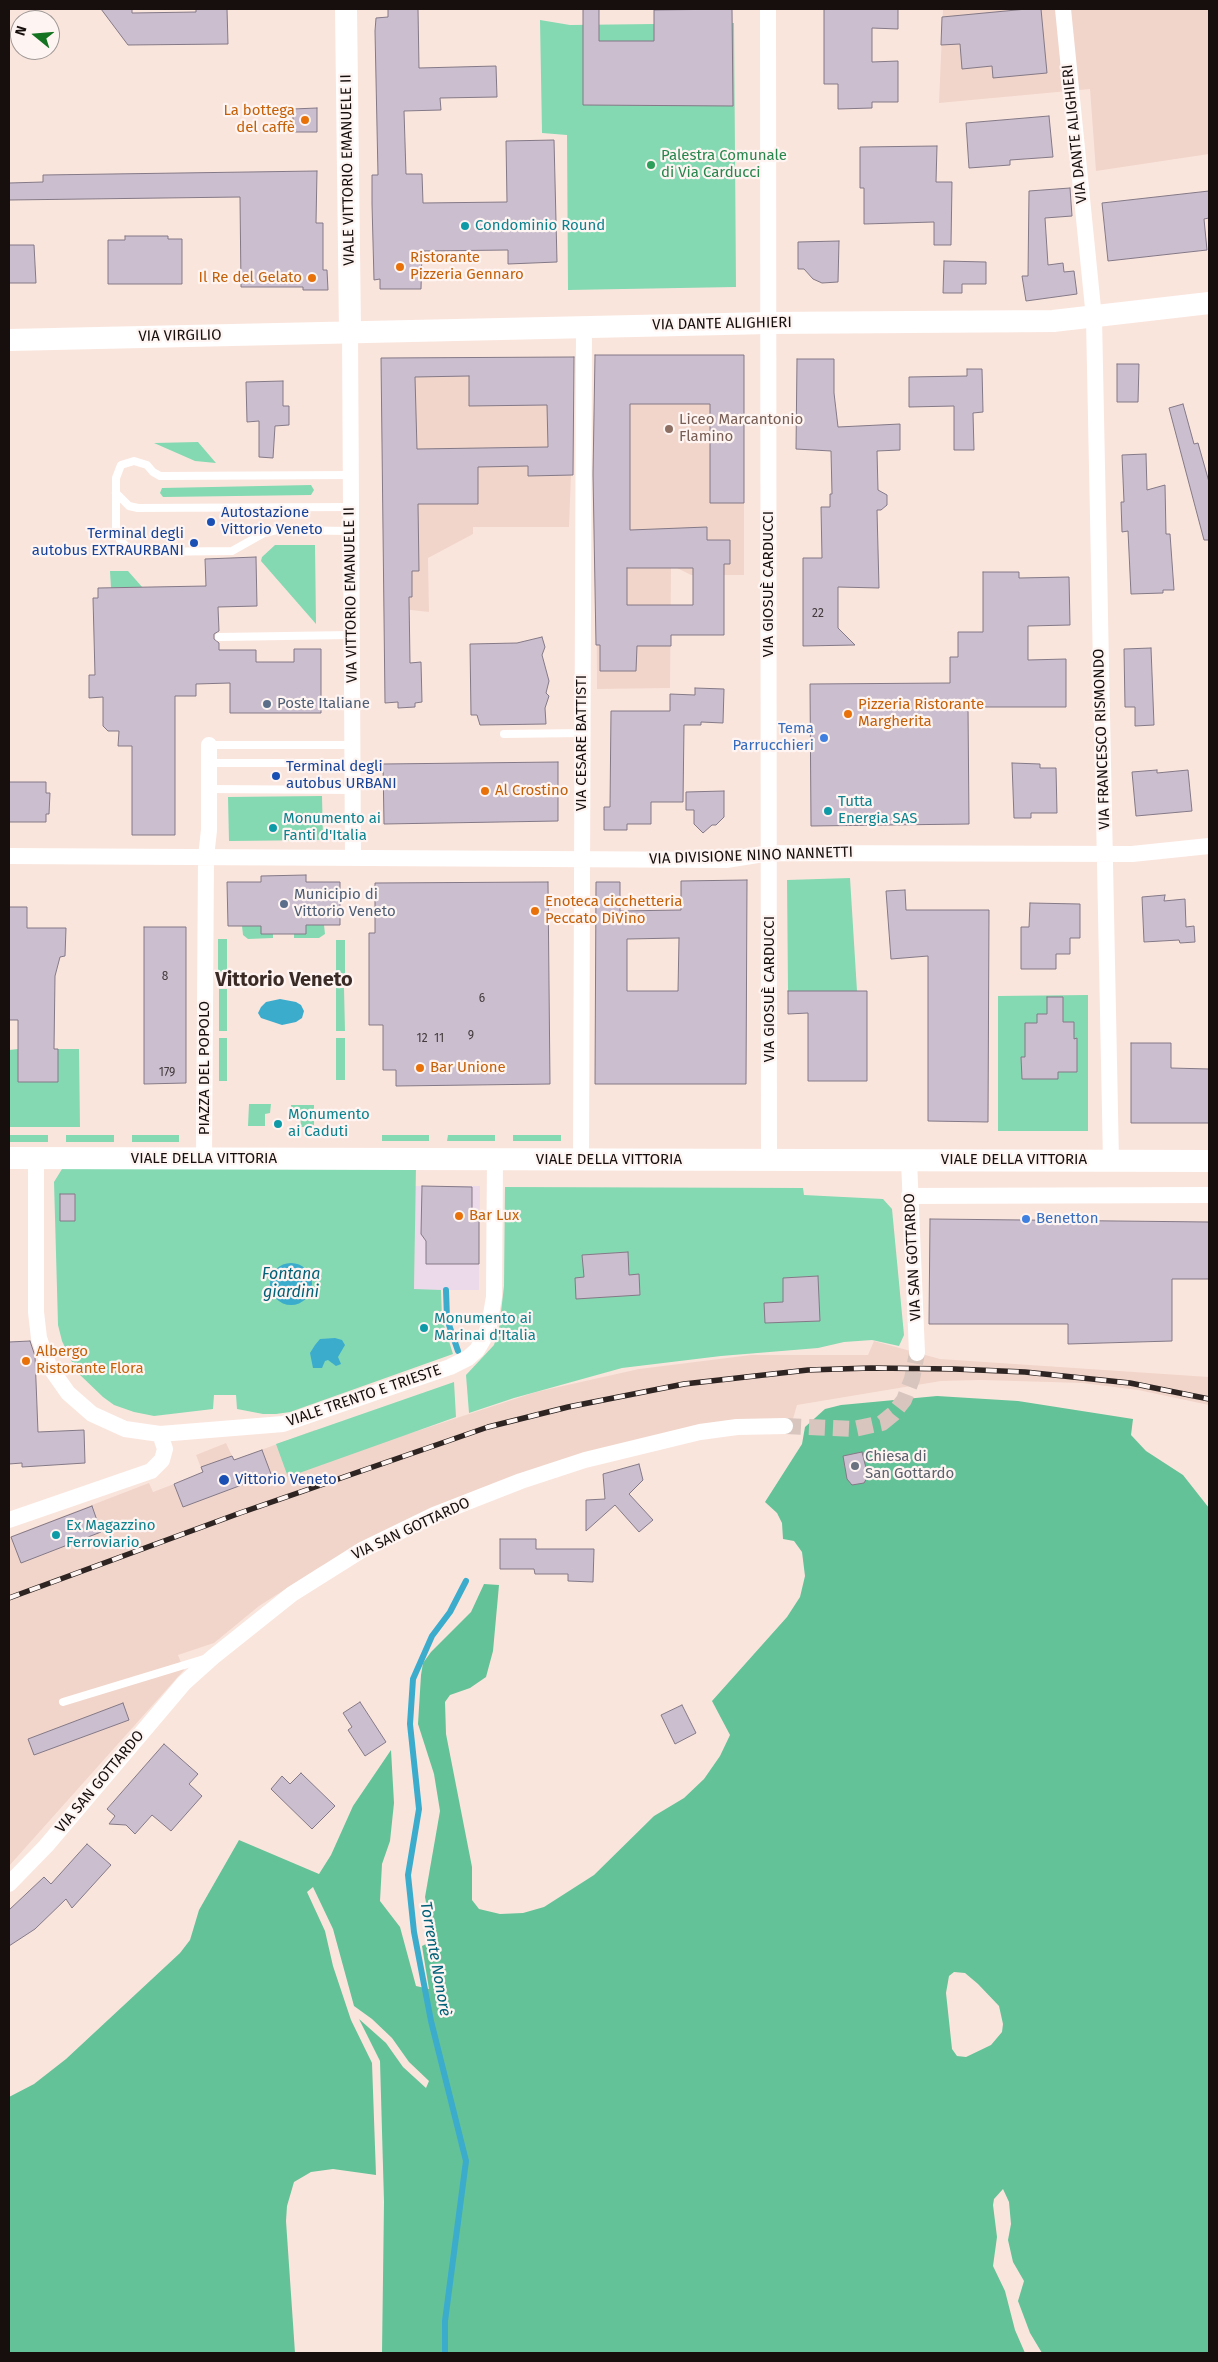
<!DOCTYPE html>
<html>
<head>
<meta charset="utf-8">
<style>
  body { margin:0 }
  #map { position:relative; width:1218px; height:2362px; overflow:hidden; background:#fae5dd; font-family:"Fira Sans",sans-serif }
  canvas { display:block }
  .frame { position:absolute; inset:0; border:10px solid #160f0d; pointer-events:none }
  .north { position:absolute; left:10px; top:10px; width:50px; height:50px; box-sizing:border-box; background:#fef5f2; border:1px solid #a19996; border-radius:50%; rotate:287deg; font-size:14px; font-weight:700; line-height:20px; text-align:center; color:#160f0d }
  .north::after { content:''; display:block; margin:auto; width:18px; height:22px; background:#147321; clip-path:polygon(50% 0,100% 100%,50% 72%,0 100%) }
</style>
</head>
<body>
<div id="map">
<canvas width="1218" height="2362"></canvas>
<div class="frame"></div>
<div class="north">N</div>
</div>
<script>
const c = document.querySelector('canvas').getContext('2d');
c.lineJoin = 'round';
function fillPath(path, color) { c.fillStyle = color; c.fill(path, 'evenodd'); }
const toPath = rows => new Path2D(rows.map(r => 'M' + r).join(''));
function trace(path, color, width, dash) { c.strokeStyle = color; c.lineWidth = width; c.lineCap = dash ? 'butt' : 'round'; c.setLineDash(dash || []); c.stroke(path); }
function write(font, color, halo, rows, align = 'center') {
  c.font = font + ' "Fira Sans",sans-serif'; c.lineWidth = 4.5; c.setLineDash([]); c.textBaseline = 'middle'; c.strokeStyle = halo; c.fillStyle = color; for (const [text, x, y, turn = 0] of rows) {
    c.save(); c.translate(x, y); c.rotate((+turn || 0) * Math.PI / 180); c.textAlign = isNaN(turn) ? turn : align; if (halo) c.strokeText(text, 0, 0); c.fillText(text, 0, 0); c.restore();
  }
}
const commercial = toPath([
  [415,1186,480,1186,479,1290,414,1290]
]);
const built = toPath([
  [943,9,1209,9,1209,154,1096,171,1090,89,939,103],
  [595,355,744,355,744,575,691,575,677,568,671,568,670,688,597,689],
  [570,357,571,475,569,527,473,527,473,534,428,558,429,612,384,607,381,358],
  [874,1341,940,1359,1209,1377,1209,1405,1138,1390,1082,1383,981,1380,941,1381,797,1405,793,1419,763,1419,669,1432,320,1567,259,1606,214,1643,178,1655,184,1670,9,1866,9,1537,149,1483,153,1492,203,1473,196,1455,226,1443,234,1460,315,1430,408,1434,536,1392,639,1369,751,1355,868,1355]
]);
const green = toPath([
  [540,20,570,25,654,24,654,27,687,23,734,23,736,287,568,290,567,135,542,133],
  [198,442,216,463,195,461,154,443],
  [311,485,314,490,311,495,163,497,160,493,162,488],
  [275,545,315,545,316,624,261,561,262,557],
  [110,571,128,571,143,588,111,588],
  [322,796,323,840,229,841,228,797],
  [850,878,857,991,788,991,787,880],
  [306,925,324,925,325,934,319,938,294,938,294,934,306,934],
  [242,926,261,926,273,934,273,938,248,939,243,935],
  [218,939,227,939,227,982,218,982],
  [336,940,345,940,345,982,336,982],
  [336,988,344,988,345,1031,336,1031],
  [219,989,227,989,227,1031,219,1031],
  [1088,995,1088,1131,998,1131,998,996],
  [219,1038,227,1038,227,1081,219,1081],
  [336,1038,345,1038,345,1080,336,1080],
  [18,1049,18,1082,57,1082,58,1049,79,1049,80,1127,9,1127,9,1050],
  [249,1104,271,1104,270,1113,265,1114,265,1126,248,1126],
  [291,1105,314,1105,314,1127,301,1127,300,1112,291,1112],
  [9,1135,48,1135,48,1142,9,1142],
  [66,1135,114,1135,114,1142,66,1142],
  [132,1135,179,1135,179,1142,132,1142],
  [382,1135,429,1135,429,1141,382,1141],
  [448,1135,495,1135,495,1141,447,1141],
  [513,1135,561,1135,561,1141,513,1141],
  [416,1166,414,1289,441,1290,442,1319,453,1354,290,1412,276,1414,263,1414,237,1409,236,1395,214,1395,213,1409,154,1416,134,1412,114,1405,103,1397,78,1373,76,1368,77,1366,74,1362,72,1362,62,1341,58,1325,54,1182,62,1169],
  [505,1187,803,1188,804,1195,883,1199,892,1209,904,1335,899,1346,872,1340,844,1342,818,1348,721,1356,622,1368,514,1398,469,1413,466,1375,494,1345,499,1329,504,1286],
  [454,1382,456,1417,288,1477,276,1444]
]);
const forest = toPath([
  [937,1396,1018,1401,1133,1419,1131,1435,1146,1451,1183,1475,1209,1508,1209,2353,1042,2353,1030,2333,1018,2301,1024,2281,1013,2262,1008,2240,1011,2224,1009,2202,1003,2189,994,2199,993,2205,997,2237,993,2266,1005,2291,1015,2330,1025,2353,382,2353,384,2202,380,2061,359,2019,386,2043,403,2067,426,2088,429,2081,409,2062,392,2038,372,2019,354,2006,333,1929,313,1887,307,1892,325,1931,333,1966,351,2020,372,2063,376,2175,333,2169,311,2172,294,2182,287,2206,286,2221,295,2353,9,2353,9,2097,34,2084,66,2059,180,1953,190,1940,199,1910,239,1840,319,1874,331,1855,353,1806,391,1750,394,1803,390,1841,382,1864,380,1901,400,1927,416,1986,429,1989,422,1946,438,1938,429,1918,425,1897,440,1811,434,1774,418,1724,421,1675,423,1663,431,1652,471,1612,484,1584,499,1585,493,1651,486,1677,470,1688,450,1695,445,1702,446,1734,472,1867,472,1900,479,1909,500,1914,523,1913,544,1907,594,1875,654,1816,684,1798,704,1779,720,1756,730,1735,712,1701,787,1617,800,1597,805,1576,802,1552,794,1541,783,1539,782,1523,777,1513,765,1502,802,1444,805,1427,825,1409,841,1405],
  [954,1972,965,1973,978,1984,999,2006,1003,2024,1002,2032,991,2045,966,2057,957,2056,952,2049,946,1993,949,1976]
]);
const water = toPath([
  [280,999,296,1002,301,1005,304,1011,302,1018,296,1022,282,1025,261,1018,258,1013,261,1007,266,1002],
  '270 1284a21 21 0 1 1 42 0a21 21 0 1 1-42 0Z',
  [335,1338,342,1340,345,1345,338,1357,341,1364,336,1366,328,1360,325,1361,322,1368,313,1368,310,1353,315,1345,320,1339]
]);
const stream = toPath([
  [446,1290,447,1319,458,1351],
  [445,2353,445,2321,466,2161,431,2021,414,1932,408,1875,419,1809,410,1724,413,1679,432,1636,450,1612,466,1581]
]);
const building = toPath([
  [101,9,132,9,132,13,196,12,196,9,227,9,228,44,128,45,101,9],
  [388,9,418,9,419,68,496,66,497,97,440,98,441,110,404,111,406,174,422,174,423,203,507,202,506,141,554,140,557,262,508,264,508,250,422,251,421,289,380,289,380,279,374,280,372,204,372,175,378,175,375,31,376,18,388,17,388,9],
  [583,9,599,9,599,41,654,41,654,10,732,9,733,106,583,105,583,9],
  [824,9,898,9,898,29,872,28,872,62,898,61,898,102,872,102,872,108,838,109,838,84,824,84,824,9],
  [1027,9,1041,9,1047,73,993,78,992,66,962,69,960,44,941,45,942,17,1027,9],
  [317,108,317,132,293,132,293,109,317,108],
  [1049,116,1053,157,1010,160,1010,165,969,168,966,123,1049,116],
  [937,146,936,182,952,182,951,245,934,245,934,222,864,224,864,188,860,188,860,147,937,146],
  [317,171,316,223,323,223,323,270,327,270,328,290,303,290,303,287,241,287,240,197,9,200,9,183,43,182,43,175,317,171],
  [1070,188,1072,216,1045,218,1048,265,1063,263,1064,272,1074,271,1077,294,1026,301,1022,276,1028,276,1029,191,1070,188],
  [1209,191,1209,218,1204,219,1207,250,1108,261,1102,203,1209,191],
  [125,236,168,236,168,239,182,239,182,284,108,284,108,240,125,240,125,236],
  [839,241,838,282,822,283,813,279,804,269,798,269,798,242,839,241],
  [9,245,34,245,36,283,9,283,9,245],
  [944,261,986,262,986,284,962,284,962,293,943,293,944,261],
  [595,355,744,355,744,503,710,503,710,404,630,404,630,530,707,527,707,540,730,540,730,564,724,564,724,635,671,635,671,646,637,646,636,671,600,671,600,645,596,645,593,474,595,355],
  [627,568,693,568,693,605,627,605,627,568],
  [574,357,573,475,528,476,528,466,478,467,478,504,418,504,419,571,412,571,412,597,409,597,410,663,421,662,422,702,415,703,415,707,398,708,398,702,385,703,381,358,574,357],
  [469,376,469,406,547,405,548,447,417,449,415,377,469,376],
  [797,359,834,359,834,393,838,427,900,424,900,450,877,451,878,490,887,495,887,505,881,510,877,510,879,588,838,587,838,628,855,645,803,646,803,558,822,558,821,507,830,507,830,494,832,494,831,451,796,449,797,359],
  [1117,364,1139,364,1138,402,1117,402,1117,364],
  [967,369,982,369,983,412,973,413,974,450,954,450,954,406,909,407,909,377,967,376,967,369],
  [283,381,283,406,289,406,289,425,275,426,273,458,259,457,259,421,247,422,246,382,283,381],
  [1183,404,1194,444,1198,443,1209,482,1209,540,1204,540,1169,408,1183,404],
  [1146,454,1147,490,1165,485,1166,534,1170,534,1174,590,1163,590,1163,593,1131,594,1128,531,1122,532,1121,502,1124,502,1122,455,1146,454],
  [256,557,257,606,218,607,219,631,214,634,214,639,219,643,219,650,256,650,256,662,294,662,294,649,321,649,321,713,230,713,230,683,196,684,196,696,175,696,175,835,132,835,132,746,118,746,119,731,108,731,103,726,103,697,89,698,89,675,95,675,93,598,98,598,98,588,206,586,205,559,256,557],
  [983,572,1019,572,1019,578,1069,577,1070,625,1028,626,1028,660,1066,659,1066,707,968,707,969,824,811,826,810,684,950,683,950,657,958,657,958,632,983,632,983,572],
  [542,637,545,647,542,655,549,681,546,693,549,696,545,708,546,724,480,725,477,715,471,715,470,644,517,643,542,637],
  [1151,648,1154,725,1135,726,1135,707,1125,707,1124,649,1151,648],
  [695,688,724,689,723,723,701,722,701,725,684,725,683,802,651,802,651,824,627,824,627,830,604,830,604,807,610,807,611,711,670,711,670,694,695,695,695,688],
  [558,762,558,821,384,824,383,764,558,762],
  [1012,763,1040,764,1040,768,1056,768,1057,813,1031,813,1031,818,1014,818,1012,763],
  [1157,770,1157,773,1188,770,1192,811,1136,816,1132,772,1157,770],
  [9,782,46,782,46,793,50,793,49,814,46,814,46,822,9,822,9,782],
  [724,791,724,817,716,825,712,825,703,833,694,824,694,810,686,810,686,792,724,791],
  [306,875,306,882,340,882,340,925,306,925,306,934,261,934,261,926,228,926,227,882,261,882,261,876,306,875],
  [747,880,746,1084,595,1084,596,882,620,882,620,911,681,910,681,881,747,880],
  [679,938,678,991,627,991,627,939,679,938],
  [548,882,550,1084,396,1086,396,1070,383,1070,383,1025,369,1025,369,933,375,933,375,883,548,882],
  [905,890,906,910,989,910,988,1122,928,1121,928,956,891,959,886,891,905,890],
  [1165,895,1164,901,1185,899,1186,927,1194,926,1195,942,1180,943,1179,940,1144,942,1142,897,1165,895],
  [1030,903,1080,904,1080,938,1070,938,1070,954,1056,954,1056,969,1021,969,1021,927,1029,927,1030,903],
  [9,907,27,907,27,928,66,928,65,956,60,957,55,976,54,1049,58,1049,58,1082,18,1082,18,1020,9,1020,9,907],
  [144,927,186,927,186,1083,144,1084,144,927],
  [788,991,867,991,867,1081,808,1081,808,1013,788,1014,788,991],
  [1047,997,1063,997,1063,1022,1074,1022,1074,1039,1077,1038,1077,1072,1058,1072,1058,1079,1022,1079,1021,1057,1025,1057,1025,1023,1037,1023,1037,1014,1047,1014,1047,997],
  [1131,1043,1171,1043,1171,1068,1209,1069,1209,1123,1131,1123,1131,1043],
  [422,1186,472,1187,472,1211,479,1211,479,1264,426,1264,426,1241,421,1234,422,1186],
  [60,1194,75,1194,75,1221,60,1221,60,1194],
  [930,1219,1209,1222,1209,1279,1172,1279,1172,1341,1068,1344,1068,1324,929,1324,930,1219],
  [628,1252,629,1275,639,1274,640,1295,576,1299,575,1278,584,1277,582,1255,628,1252],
  [818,1276,820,1321,765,1323,764,1303,783,1302,783,1278,818,1276],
  [30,1341,35,1356,38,1432,84,1430,85,1463,22,1467,22,1463,9,1464,9,1342,30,1341],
  [262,1450,271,1474,183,1507,174,1484,203,1472,201,1467,232,1456,234,1460,262,1450],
  [862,1452,868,1476,864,1483,852,1485,847,1479,843,1456,862,1452],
  [639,1464,643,1480,629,1494,653,1520,639,1532,615,1505,586,1531,586,1500,605,1499,603,1474,639,1464],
  [92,1506,101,1532,21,1563,11,1537,92,1506],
  [500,1539,536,1539,536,1549,594,1549,593,1582,568,1581,568,1574,535,1574,534,1569,500,1569,500,1539],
  [360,1702,386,1742,365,1756,348,1730,352,1727,343,1713,360,1702],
  [123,1703,129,1720,34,1755,28,1739,123,1703],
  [682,1705,696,1733,675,1744,661,1715,682,1705],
  [164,1744,198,1774,189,1784,202,1796,171,1831,152,1815,135,1834,126,1825,109,1824,115,1816,107,1809,164,1744],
  [301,1773,335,1806,312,1829,271,1789,282,1776,290,1784,301,1773],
  [87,1844,111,1865,72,1908,66,1899,35,1929,9,1946,9,1910,44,1877,51,1884,87,1844]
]);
const streetTunnel = toPath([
  [785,1426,854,1429,882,1423,893,1414,904,1400,912,1379,917,1353]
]);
const lane = toPath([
  [350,475,166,476,160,476,153,472,147,465,134,461,121,465,116,478,116,529,120,540,129,549,142,552,232,551,264,533,277,530,350,531],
  [116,493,129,506,138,508,350,507],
  [219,637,351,635],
  [504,734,583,733],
  [209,745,352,745],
  [209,763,353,763],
  [209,789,353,790],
  [63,1702,204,1659]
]);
const street = toPath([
  [768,9,769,1160],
  [1063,9,1094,318,1111,1161],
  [350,331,353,858],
  [9,856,726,860,770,853,1132,854,1209,846],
  [36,1158,36,1312,39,1338,49,1366,68,1393,92,1414,125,1429,160,1434,283,1424,450,1367,468,1358,477,1350,484,1338,489,1326,494,1297,495,1160],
  [204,1159,206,857,209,830,209,745],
  [581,1160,584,327],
  [909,1160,917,1353],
  [909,1196,1209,1195],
  [9,1520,151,1471,162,1460,165,1449,160,1434],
  [9,1884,46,1846,184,1683,213,1657,292,1594,362,1550,434,1515,521,1481,585,1460,700,1432,737,1427,785,1426]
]);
const secondary = toPath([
  [346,9,350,331],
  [9,340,769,323,1053,321,1209,303],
  [9,1158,1209,1161]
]);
const rail = toPath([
  [9,1598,240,1513,488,1427,568,1407,684,1384,808,1370,871,1368,954,1369,1025,1372,1130,1383,1209,1399]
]);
const markers = [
  [305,120,5,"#e8710a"],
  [651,165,5,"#2e9e5b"],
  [465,226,5,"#0f9aa8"],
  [400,267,5,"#e8710a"],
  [312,278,5,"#e8710a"],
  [669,429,5,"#8d6e63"],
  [211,522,5,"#1a4fb4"],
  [194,543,5,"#1a4fb4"],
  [267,704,5,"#5c6f8a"],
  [848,714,5,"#e8710a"],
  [824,738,5,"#3f7fe0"],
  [276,776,5,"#1a4fb4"],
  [485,791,5,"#e8710a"],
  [828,811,5,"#0f9aa8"],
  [273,828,5,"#0f9aa8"],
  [284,904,5,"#5c6f8a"],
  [535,911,5,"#e8710a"],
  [420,1068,5,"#e8710a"],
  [278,1124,5,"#0f9aa8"],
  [459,1216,5,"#e8710a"],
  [1026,1219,5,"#3f7fe0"],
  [424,1328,5,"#0f9aa8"],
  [26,1361,5,"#e8710a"],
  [855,1466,5,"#6b7280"],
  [224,1480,6,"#1a4fb4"],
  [56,1535,5,"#0f9aa8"]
];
const numberNames = [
  ["22",818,614],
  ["8",165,977],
  ["6",482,999],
  ["9",471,1036],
  ["12",422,1039],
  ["11",439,1039],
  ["179",167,1073]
];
const foodNames = [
  ["La bottega",295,111,"right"],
  ["del caffè",295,128,"right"],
  ["Ristorante",410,258],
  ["Pizzeria Gennaro",410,275],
  ["Il Re del Gelato",302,278,"right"],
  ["Pizzeria Ristorante",858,705],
  ["Margherita",858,722],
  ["Al Crostino",495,791],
  ["Enoteca cicchetteria",545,902],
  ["Peccato DiVino",545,919],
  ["Bar Unione",430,1068],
  ["Bar Lux",469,1216],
  ["Albergo",36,1352],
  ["Ristorante Flora",36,1369]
];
const streetNames = [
  ["VIA DANTE ALIGHIERI",1075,134,-96],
  ["VIALE VITTORIO EMANUELE II",348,170,-91],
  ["VIA DANTE ALIGHIERI",722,324,-1],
  ["VIA VIRGILIO",180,336,-1],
  ["VIA GIOSUÈ CARDUCCI",769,584,-90],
  ["VIA VITTORIO EMANUELE II",351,595,-91],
  ["VIA FRANCESCO RISMONDO",1102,739,-92],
  ["VIA CESARE BATTISTI",582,743,-90],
  ["VIA DIVISIONE NINO NANNETTI",751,856,-2],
  ["VIA GIOSUÈ CARDUCCI",770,989,-90],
  ["PIAZZA DEL POPOLO",205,1068,-90],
  ["VIALE DELLA VITTORIA",204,1159],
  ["VIALE DELLA VITTORIA",609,1160],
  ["VIALE DELLA VITTORIA",1014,1160],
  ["VIA SAN GOTTARDO",913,1257,-93],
  ["VIALE TRENTO E TRIESTE",364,1396,-19],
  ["VIA SAN GOTTARDO",411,1529,-25],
  ["VIA SAN GOTTARDO",100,1782,-50]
];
const leisureNames = [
  ["Palestra Comunale",661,156],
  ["di Via Carducci",661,173]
];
const cultureNames = [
  ["Condominio Round",475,226],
  ["Tutta",838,802],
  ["Energia SAS",838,819],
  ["Monumento ai",283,819],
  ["Fanti d'Italia",283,836],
  ["Monumento",288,1115],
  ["ai Caduti",288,1132],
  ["Monumento ai",434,1319],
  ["Marinai d'Italia",434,1336],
  ["Ex Magazzino",66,1526],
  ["Ferroviario",66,1543]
];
const educationNames = [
  ["Liceo Marcantonio",679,420],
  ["Flamino",679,437]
];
const transitNames = [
  ["Autostazione",221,513],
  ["Vittorio Veneto",221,530],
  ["Terminal degli",184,534,"right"],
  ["autobus EXTRAURBANI",184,551,"right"],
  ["Terminal degli",286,767],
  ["autobus URBANI",286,784],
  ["Vittorio Veneto",235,1480]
];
const serviceNames = [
  ["Poste Italiane",277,704],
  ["Municipio di",294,895],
  ["Vittorio Veneto",294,912]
];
const shopNames = [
  ["Tema",814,729],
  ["Parrucchieri",814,746],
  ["Benetton",1036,1219,"left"]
];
const worshipNames = [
  ["Chiesa di",865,1457],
  ["San Gottardo",865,1474]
];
const waterNames = [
  ["Fontana",291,1275],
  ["giardini",291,1293],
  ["Torrente Nonorè",435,1959,80]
];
const districtNames = [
  ["Vittorio Veneto",284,980]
];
fillPath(commercial, '#ecd9e9');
fillPath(built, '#f1d5ca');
fillPath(green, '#84d9b2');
fillPath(forest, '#64c298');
fillPath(water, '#3caccd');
trace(stream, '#3caccd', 6);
fillPath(building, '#cbbece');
trace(building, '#847987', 1);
trace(streetTunnel, '#d8c5be', 16, [16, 8]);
trace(lane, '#fff', 8);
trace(street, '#fff', 16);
trace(secondary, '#fff', 22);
trace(rail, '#2e2523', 5.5);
trace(rail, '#fef5f2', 4, [11]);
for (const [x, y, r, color] of markers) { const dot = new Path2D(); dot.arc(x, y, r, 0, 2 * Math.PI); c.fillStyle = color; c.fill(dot); trace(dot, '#fef5f2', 2); }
write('12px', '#433b3d', null, numberNames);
write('15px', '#c56008', '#fef5f2', foodNames, 'left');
write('15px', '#160f0d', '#fef5f2', streetNames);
write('15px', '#27864d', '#fef5f2', leisureNames, 'left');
write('15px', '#0d838f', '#fef5f2', cultureNames, 'left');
write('15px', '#785e54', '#fef5f2', educationNames, 'left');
write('15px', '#164399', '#fef5f2', transitNames, 'left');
write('15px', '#4e5e75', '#fef5f2', serviceNames, 'left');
write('15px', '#366cbe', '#fef5f2', shopNames, 'right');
write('15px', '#5b616d', '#fef5f2', worshipNames, 'left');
write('italic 16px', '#006178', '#fef5f2', waterNames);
write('bold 20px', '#3b2b26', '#fef5f2', districtNames);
</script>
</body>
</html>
